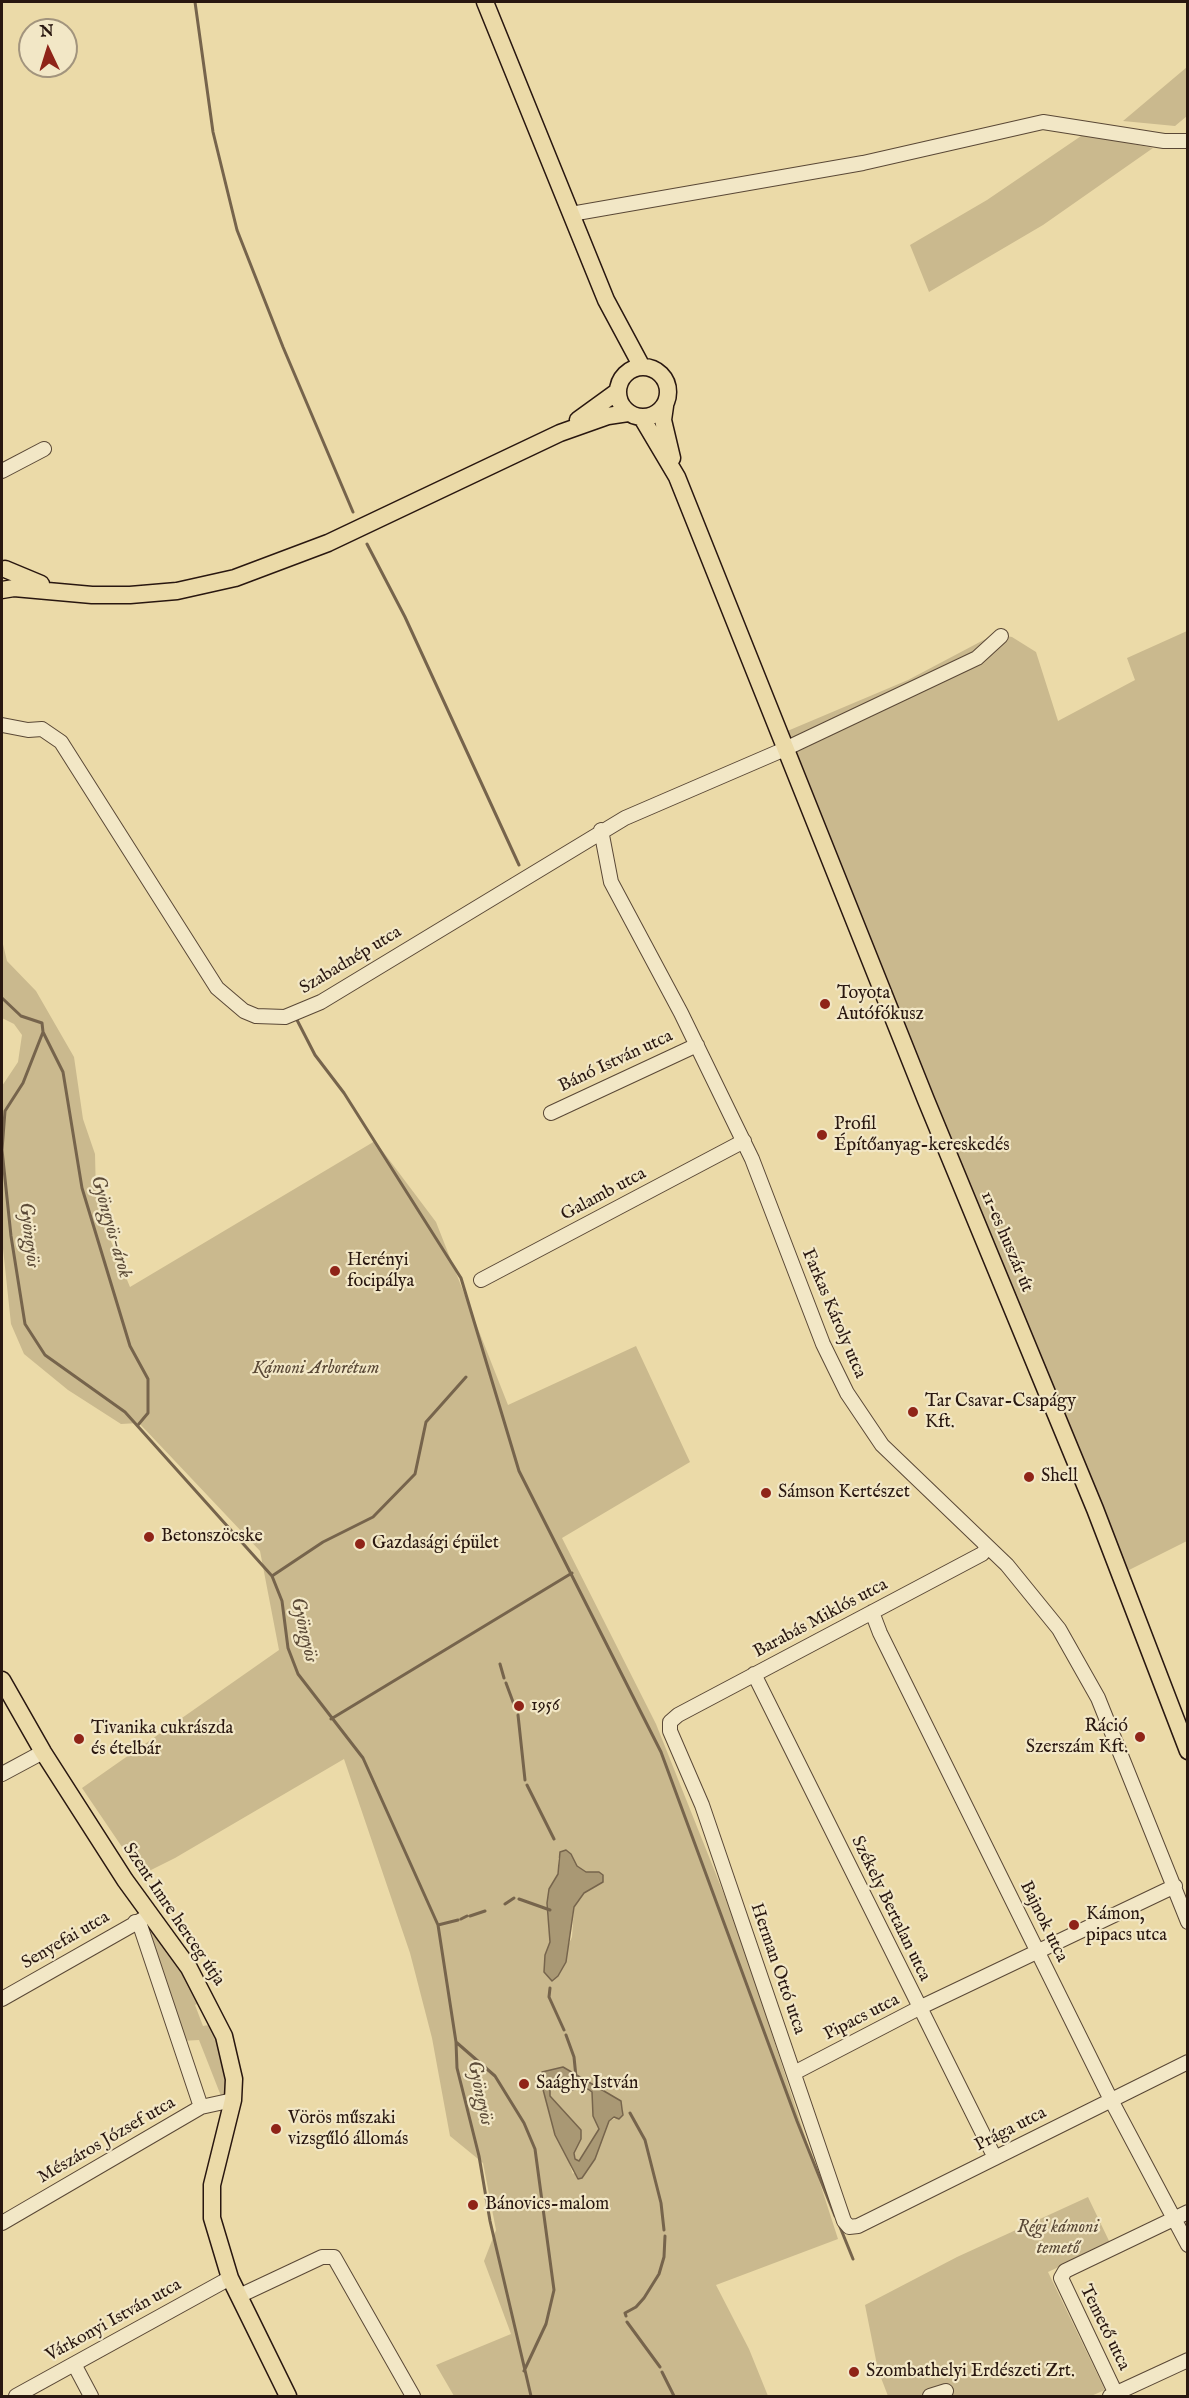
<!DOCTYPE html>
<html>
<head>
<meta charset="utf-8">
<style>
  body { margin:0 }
  #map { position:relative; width:1189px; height:2398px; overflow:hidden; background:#ebdaa8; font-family:"IM FELL English",serif }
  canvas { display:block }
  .frame { position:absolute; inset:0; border:3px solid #291710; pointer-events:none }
  .north { position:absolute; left:18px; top:18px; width:60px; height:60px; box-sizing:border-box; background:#f2e7c6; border:2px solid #a2947d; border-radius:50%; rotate:356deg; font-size:16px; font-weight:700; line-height:24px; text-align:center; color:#291710 }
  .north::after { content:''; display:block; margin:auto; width:21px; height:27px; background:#8f2418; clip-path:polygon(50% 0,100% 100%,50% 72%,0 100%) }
</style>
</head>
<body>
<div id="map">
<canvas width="1189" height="2398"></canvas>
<div class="frame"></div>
<div class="north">N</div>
</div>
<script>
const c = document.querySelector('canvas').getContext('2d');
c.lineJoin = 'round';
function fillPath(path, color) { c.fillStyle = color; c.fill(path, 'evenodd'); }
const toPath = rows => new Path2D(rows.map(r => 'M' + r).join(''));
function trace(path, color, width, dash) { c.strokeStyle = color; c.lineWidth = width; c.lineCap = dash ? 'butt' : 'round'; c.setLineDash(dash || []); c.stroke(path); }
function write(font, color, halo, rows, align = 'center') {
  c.font = font + ' "IM FELL English",serif'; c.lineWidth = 4.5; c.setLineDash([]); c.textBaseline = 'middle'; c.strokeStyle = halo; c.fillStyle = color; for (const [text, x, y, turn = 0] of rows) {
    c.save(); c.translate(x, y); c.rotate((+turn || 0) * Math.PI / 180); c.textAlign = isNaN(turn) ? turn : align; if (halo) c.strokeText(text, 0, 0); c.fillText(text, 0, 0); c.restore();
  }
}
const green = toPath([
  [1187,67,1187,116,1175,126,1123,121],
  [1084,134,1153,148,1043,225,929,292,910,245,987,200],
  [1187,631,1187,1541,1123,1573,970,1200,785,732,908,680,995,634,1012,637,1036,652,1058,721,1135,680,1127,658],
  [2,940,7,961,36,991,74,1057,83,1119,95,1154,96,1195,108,1234,130,1287,375,1141,436,1222,508,1405,636,1346,690,1462,562,1538,656,1724,739,1932,838,2239,716,2285,749,2349,768,2396,454,2396,436,2365,511,2334,484,2261,496,2230,483,2163,450,2136,432,2038,410,1953,344,1759,175,1858,141,1875,82,1788,279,1650,260,1551,139,1423,121,1424,68,1390,24,1354,11,1324,2,1239,2,1086,18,1062,22,1035,14,1024,2,1018],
  [571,1854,576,1866,586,1872,598,1872,603,1875,603,1882,583,1893,574,1907,572,1937,552,1981,544,1972,545,1955,550,1942,547,1908,549,1889,558,1874,558,1858],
  [563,2067,621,2101,623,2115,609,2121,601,2137,573,2174,540,2078,542,2072],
  [148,1919,204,2001,195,2005,203,2026,215,2024,227,2060,228,2096,221,2096,199,2040,182,2041,140,1925],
  [554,2083,572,2090,585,2087,592,2092,594,2099,592,2108,599,2129,579,2161,575,2159,574,2153,581,2139,581,2130,550,2096,550,2088],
  [1088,2197,1110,2243,1048,2272,1105,2390,1091,2396,888,2396,878,2370,865,2305,957,2257]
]);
const water = toPath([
  [566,1850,571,1854,577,1866,586,1872,599,1872,603,1875,603,1882,584,1893,574,1907,566,1962,558,1976,552,1981,544,1972,545,1955,550,1942,547,1903,549,1889,558,1874,560,1852,566,1850],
  [563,2067,621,2101,622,2109,623,2115,619,2119,614,2117,609,2121,595,2159,582,2178,578,2179,555,2135,540,2078,542,2072,563,2067],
  [554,2083,572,2090,585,2087,592,2092,593,2116,599,2129,579,2161,575,2159,574,2153,581,2139,581,2130,550,2096,550,2088,554,2083]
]);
const stream = toPath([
  [195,2,213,132,237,230,283,347,353,512],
  [367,544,405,617,519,865],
  [2,998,21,1016,42,1023,43,1032,23,1083,5,1111,2,1150,11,1236,25,1324,45,1355,125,1412,272,1576,282,1601,288,1648,298,1674,363,1758,438,1925,456,2042,457,2068,479,2156,490,2221,531,2396],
  [297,1020,315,1055,344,1093,461,1278,519,1471,661,1752,797,2121,835,2216],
  [43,1032,63,1072,82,1188,130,1346,148,1379,148,1413,138,1425],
  [272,1576,323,1542,373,1517,415,1474,426,1422,466,1377],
  [500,1664,504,1678],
  [506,1683,516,1710],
  [518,1715,525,1780],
  [331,1719,572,1573],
  [527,1785,554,1839],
  [519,1899,550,1910],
  [505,1904,514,1898],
  [470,1916,485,1911],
  [461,1919,467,1916],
  [438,1925,458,1920],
  [550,1988,549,1997,564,2030],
  [566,2035,574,2057,576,2077],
  [456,2042,495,2076,524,2123,535,2149,554,2290,546,2324,524,2371],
  [630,2113,645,2140,661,2203,664,2230],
  [838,2222,853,2259],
  [626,2316,625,2313,636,2307,644,2298,659,2274,664,2257,665,2236],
  [627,2322,660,2367],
  [662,2372,674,2396]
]);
const minor = toPath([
  [571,214,863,163,1043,122,1164,141,1188,141],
  [2,471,44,449],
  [2,725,28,730,42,729,61,742,217,988,244,1011,256,1016,285,1017,321,1002,625,818,785,749,977,658,1001,636],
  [601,830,611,882,681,1013,752,1159,823,1344,847,1393,882,1445,1007,1565,1059,1629,1098,1698,1188,1922],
  [551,1113,697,1045],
  [481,1280,744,1141],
  [988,1547,982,1554,678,1715,670,1722,670,1731,702,1805,844,2221,849,2227,858,2226,1188,2062],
  [872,1612,880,1633,1111,2100,1188,2245],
  [754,1674,995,2158],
  [2,1774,43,1752],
  [135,1922,140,1925,201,2107],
  [2,1999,143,1919],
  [794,2073,919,2008,1175,1886],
  [2,2223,201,2107,233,2100],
  [239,2296,322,2257,334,2257,413,2396],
  [74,2364,91,2396],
  [1116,2394,1061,2278,1065,2271,1188,2212],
  [16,2396,230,2278],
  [930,2396,946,2391],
  [1110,2396,1188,2360]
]);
const major = toPath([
  [485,2,606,300,642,367],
  '618 392a25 25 0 1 1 50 0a25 25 0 1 1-50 0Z',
  [665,406,663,420,672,458],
  [642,418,677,477,926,1100,1095,1509,1188,1751],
  [578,420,618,391],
  [5,569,41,584],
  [2,590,14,588,92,595,130,595,177,591,235,578,328,543,560,433,608,416,628,413],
  [2,1680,43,1752,125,1880,189,1968,224,2036,234,2079,233,2100,212,2185,212,2218,230,2278,288,2396]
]);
const markers = [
  [825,1004,6,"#8f2418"],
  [822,1135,6,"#8f2418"],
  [335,1271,6,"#8f2418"],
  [913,1412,6,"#8f2418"],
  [1029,1477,6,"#8f2418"],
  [766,1493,6,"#8f2418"],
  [149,1537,6,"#8f2418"],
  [360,1544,6,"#8f2418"],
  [519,1706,6,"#8f2418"],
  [1140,1737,6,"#8f2418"],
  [79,1739,6,"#8f2418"],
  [1074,1925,6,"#8f2418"],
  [524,2084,6,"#8f2418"],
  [276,2129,6,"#8f2418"],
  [473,2205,6,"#8f2418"],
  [854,2372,6,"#8f2418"]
];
const streetNames = [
  ["Szabadnép utca",351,961,-31],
  ["Bánó István utca",616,1062,-25],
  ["Galamb utca",604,1195,-28],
  ["11-es huszár út",1006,1242,67],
  ["Farkas Károly utca",833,1314,67],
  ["Barabás Miklós utca",821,1619,-28],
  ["Székely Bertalan utca",890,1909,64],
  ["Szent Imre herceg útja",173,1915,56],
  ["Bajnok utca",1043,1922,64],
  ["Senyefai utca",66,1941,-30],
  ["Herman Ottó utca",777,1969,71],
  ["Pipacs utca",862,2018,-27],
  ["Prága utca",1011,2130,-27],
  ["Mészáros József utca",107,2141,-30],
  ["Várkonyi István utca",114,2321,-29],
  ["Temető utca",1104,2328,64]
];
const poiNames = [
  ["Toyota",837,994],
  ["Autófókusz",837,1015],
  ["Profil",834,1125],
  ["Építőanyag-kereskedés",834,1146],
  ["Herényi",347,1261],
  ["focipálya",347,1282],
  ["Tar Csavar-Csapágy",925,1402],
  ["Kft.",925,1423],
  ["Shell",1041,1477],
  ["Sámson Kertészet",778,1493],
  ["Betonszöcske",161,1537],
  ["Gazdasági épület",372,1544],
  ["1956",531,1706],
  ["Ráció",1128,1727,"right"],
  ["Szerszám Kft.",1128,1748,"right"],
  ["Tivanika cukrászda",91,1729],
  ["és ételbár",91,1750],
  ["Kámon,",1086,1915],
  ["pipacs utca",1086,1936],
  ["Saághy István",536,2084],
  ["Vörös műszaki",288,2119],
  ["vizsgűló állomás",288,2140],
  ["Bánovics-malom",485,2205],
  ["Szombathelyi Erdészeti Zrt.",866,2372]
];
const parkNames = [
  ["Kámoni Arborétum",316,1369],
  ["Régi kámoni",1058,2228],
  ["temető",1058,2249]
];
const waterNames = [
  ["Gyöngyös-árok",110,1227,74],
  ["Gyöngyös",28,1235,83],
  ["Gyöngyös",303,1630,77],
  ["Gyöngyös",479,2093,78]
];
fillPath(green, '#cab98e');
fillPath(water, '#a99874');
trace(water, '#76644c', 1.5);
trace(stream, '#76644c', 3);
trace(minor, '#5a4836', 16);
trace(major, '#291710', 19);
trace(minor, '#f2e7c6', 14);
trace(major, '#ebdaa8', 16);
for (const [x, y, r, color] of markers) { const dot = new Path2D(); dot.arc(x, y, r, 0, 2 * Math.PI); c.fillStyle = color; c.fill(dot); trace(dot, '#f2e7c6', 2); }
write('18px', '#291710', '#f2e7c6', streetNames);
write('18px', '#291710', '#f2e7c6', poiNames, 'left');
write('italic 18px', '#594836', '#f2e7c6', parkNames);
write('italic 20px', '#5c4b38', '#f2e7c6', waterNames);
</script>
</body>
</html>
